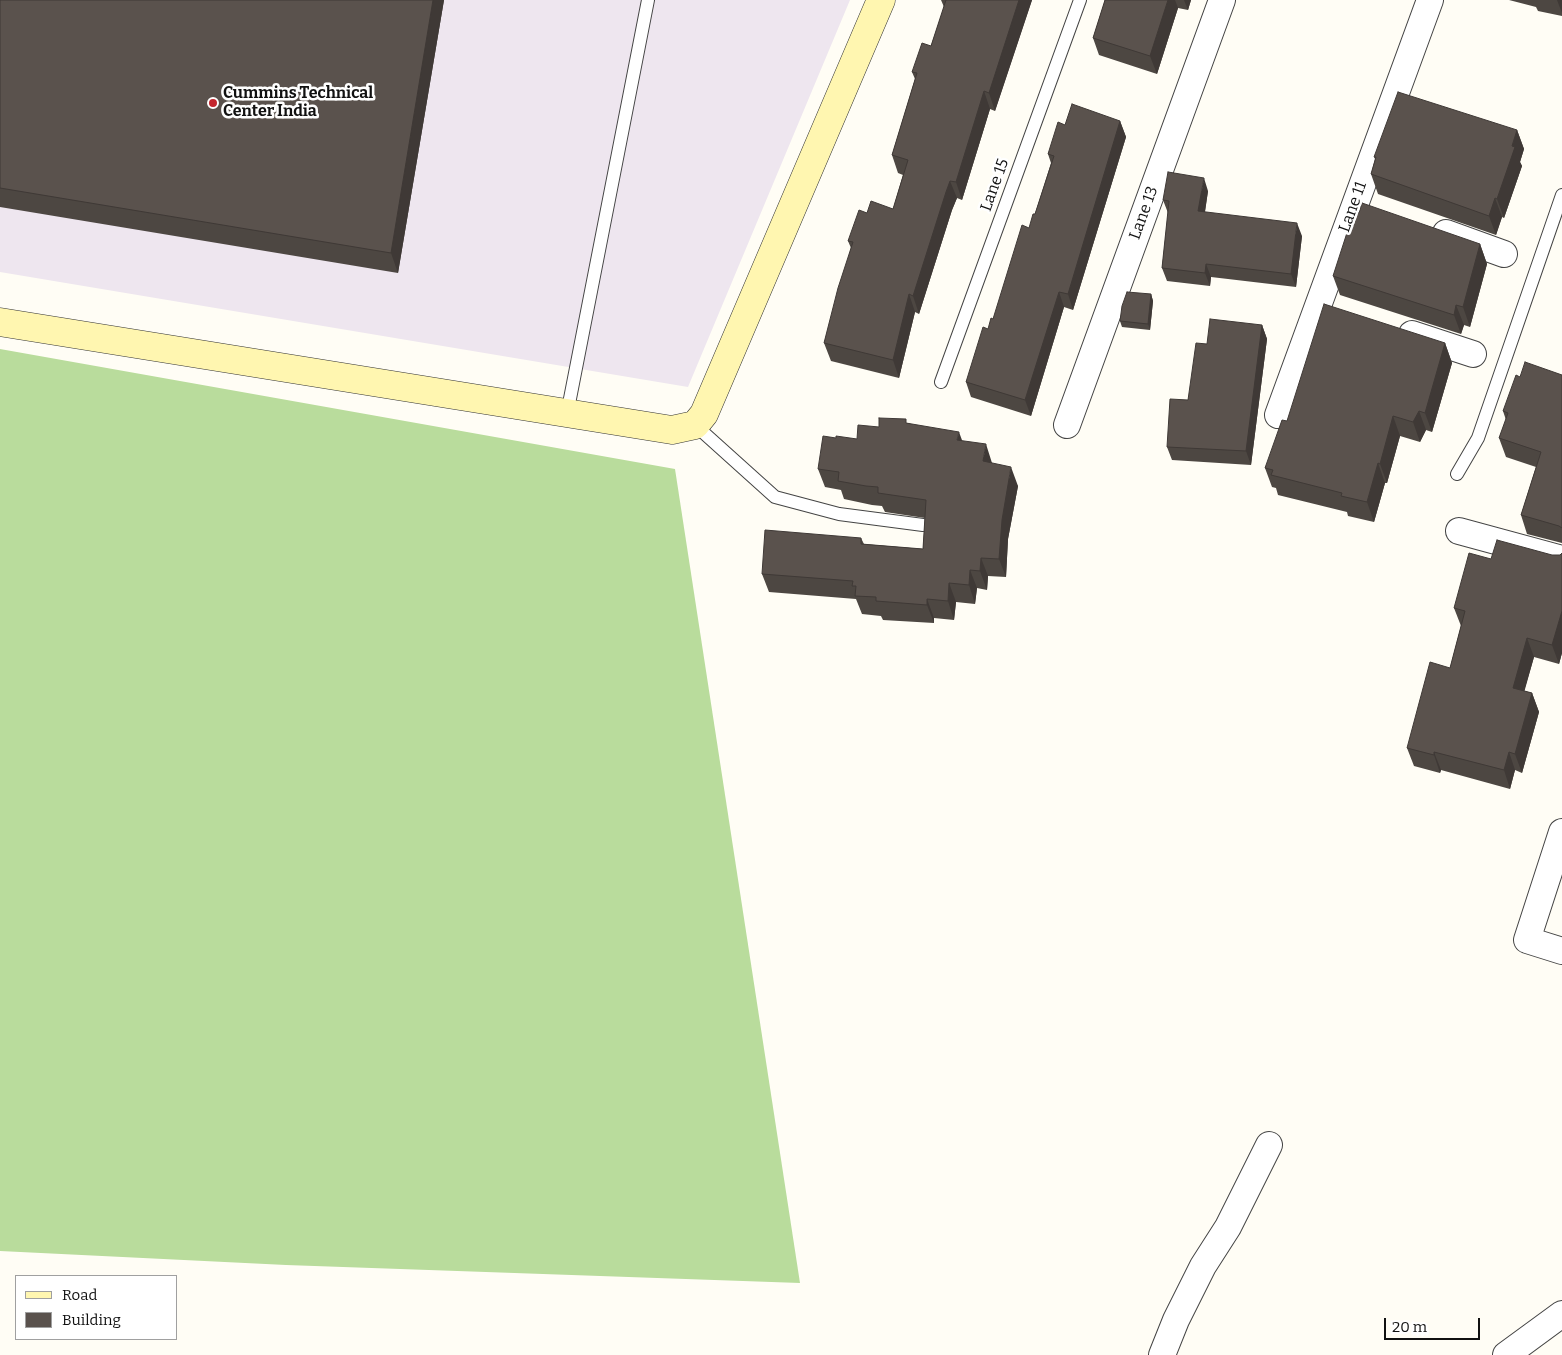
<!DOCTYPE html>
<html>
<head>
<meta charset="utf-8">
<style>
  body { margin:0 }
  #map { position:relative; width:1562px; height:1355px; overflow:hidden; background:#fffdf5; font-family:Bitter,serif }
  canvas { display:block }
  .legend { position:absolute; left:15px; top:1275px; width:162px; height:65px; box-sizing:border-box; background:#fff; border:1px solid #a0a0a0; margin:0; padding:6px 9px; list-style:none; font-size:15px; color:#111 }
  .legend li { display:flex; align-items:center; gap:10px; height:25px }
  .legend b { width:25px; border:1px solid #a0a0a0 }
  .scale { position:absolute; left:1384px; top:1318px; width:96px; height:22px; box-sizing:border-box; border:2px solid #111; border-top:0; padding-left:6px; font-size:15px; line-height:18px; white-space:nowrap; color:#111; -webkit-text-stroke:4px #fff; paint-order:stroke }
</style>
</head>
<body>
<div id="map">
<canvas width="1562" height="1355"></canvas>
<ul class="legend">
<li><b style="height:6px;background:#fff6b0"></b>Road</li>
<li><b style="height:14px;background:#5a524d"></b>Building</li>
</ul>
<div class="scale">20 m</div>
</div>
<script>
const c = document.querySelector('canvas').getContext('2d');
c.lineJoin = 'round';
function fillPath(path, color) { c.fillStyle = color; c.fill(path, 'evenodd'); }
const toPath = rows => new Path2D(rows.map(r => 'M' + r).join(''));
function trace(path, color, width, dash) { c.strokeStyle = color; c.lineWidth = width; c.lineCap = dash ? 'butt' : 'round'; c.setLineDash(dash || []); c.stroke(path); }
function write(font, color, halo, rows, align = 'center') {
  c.font = font + ' Bitter,serif'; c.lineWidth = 5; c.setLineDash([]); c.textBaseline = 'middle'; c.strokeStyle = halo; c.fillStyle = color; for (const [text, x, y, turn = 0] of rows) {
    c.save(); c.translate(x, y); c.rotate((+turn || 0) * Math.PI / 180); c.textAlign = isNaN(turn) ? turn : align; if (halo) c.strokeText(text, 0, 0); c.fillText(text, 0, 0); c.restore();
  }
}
const industrial = toPath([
  [0,0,850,0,688,387,0,272]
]);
const forest = toPath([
  [0,349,675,469,800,1283,286,1265,0,1251]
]);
const lane = toPath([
  [941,382,1080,0],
  [567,414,648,0],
  [695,425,775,497,839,514,923,525],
  [1457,474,1478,438,1562,195]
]);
const street = toPath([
  [1446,233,1504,254],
  [1412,334,1473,354],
  [1278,415,1430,0],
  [1067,425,1222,0],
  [1459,531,1562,559],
  [1562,832,1527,940,1562,951],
  [1162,1355,1176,1320,1203,1266,1228,1227,1269,1145],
  [1506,1355,1562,1314]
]);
const secondary = toPath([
  [0,322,672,430,695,425,704,414,881,0]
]);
const wall = toPath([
  [0,0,444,0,398,273,0,207],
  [941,0,1032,0,995,111,990,109,962,200,957,198,952,210,919,314,915,312,899,378,831,361,824,343,851,248,848,241,867,213,893,209,903,175,898,173,892,155,915,79,912,72,931,46,944,7],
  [1105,0,1191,0,1188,10,1178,8,1157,74,1099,55,1093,38],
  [1509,0,1562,0,1562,16,1538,11,1536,7],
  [1120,121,1126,137,1073,310,1064,307,1031,416,971,397,966,382,993,319,1035,214,1051,163,1048,154,1065,125],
  [1517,130,1524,149,1520,162,1522,166,1504,218,1502,217,1496,235,1378,194,1371,174,1375,159,1374,157],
  [1208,191,1205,212,1302,236,1296,287,1211,277,1210,286,1167,281,1162,268,1168,213,1163,200],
  [1480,244,1487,264,1470,327,1464,325,1461,334,1340,295,1333,276],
  [1151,294,1153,301,1150,330,1122,327,1120,321],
  [1262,325,1267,339,1251,465,1172,460,1167,447,1188,400,1207,344],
  [1445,343,1452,363,1432,432,1426,430,1420,442,1400,436,1387,483,1385,483,1374,522,1348,516,1347,512,1278,495,1276,488,1272,487,1265,468,1287,421],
  [1562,375,1562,543,1527,534,1521,515,1536,467,1506,457,1499,438,1506,420,1503,411,1520,377],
  [908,423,962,441,992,463,1018,486,1008,539,1006,577,988,576,987,590,977,588,975,604,956,602,954,620,934,618,934,623,883,620,881,616,862,614,856,599,769,592,762,574,861,538,864,544,923,549,925,518,885,512,882,506,872,505,844,499,841,490,825,487,818,469,836,438,857,439],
  [1562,553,1562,653,1559,664,1534,657,1524,691,1532,693,1539,712,1522,773,1515,770,1510,789,1441,770,1440,773,1414,766,1407,748,1450,668,1461,626,1454,608,1491,559,1560,555]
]);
const shadedWall = toPath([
  [433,0,444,0,398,273,391,253],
  [1019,0,1032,0,995,111,989,93],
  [1168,0,1175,0,1178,8,1157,74,1150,56],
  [1184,0,1191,0,1188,10],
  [1557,0,1562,0,1562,13],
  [984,91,990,109,962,200,956,182],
  [1120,121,1126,137,1073,310,1068,294],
  [1517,130,1524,149,1520,162,1522,166,1504,218,1497,199],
  [1204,178,1208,191,1203,224,1198,211],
  [950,181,957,198,952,210,919,314,913,296,946,192],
  [1495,198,1502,217,1496,235,1489,216],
  [1297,223,1302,236,1296,287,1291,274],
  [1480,244,1487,264,1470,327,1463,307],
  [1206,264,1211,277,1210,286,1205,273],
  [1059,292,1064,307,1031,416,1025,400],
  [909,294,915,312,899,378,893,360],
  [1151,294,1153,301,1150,330,1148,324],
  [1456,305,1464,325,1461,334,1454,315],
  [1262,325,1267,339,1251,465,1246,451],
  [1445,343,1452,363,1432,432,1425,413],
  [1419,411,1426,430,1420,442,1413,422],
  [1393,416,1400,436,1387,483,1380,464],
  [959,432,966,451,957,440],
  [986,444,992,463,990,480,983,461],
  [1378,463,1385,483,1374,522,1367,502],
  [1011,467,1018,486,1008,539,1006,577,999,559,1002,520],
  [981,558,988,576,987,590,980,571],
  [970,570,977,588,975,604,969,585],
  [949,583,956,602,954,620,948,601],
  [927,599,934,618,934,623,927,605],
  [1562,611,1562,653,1559,664,1552,645],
  [1527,638,1534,657,1520,707,1513,688],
  [1532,693,1539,712,1522,773,1515,754],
  [1434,752,1441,770,1440,773,1434,755],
  [1509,752,1515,770,1510,789,1504,770]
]);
const building = toPath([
  [0,0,433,0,391,253,0,188,0,0],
  [946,0,1019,0,989,93,984,91,956,182,950,181,946,192,913,296,909,294,893,360,824,343,838,288,853,242,848,241,859,210,867,213,871,201,893,209,908,160,892,155,917,73,912,72,922,43,931,46,946,0],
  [1105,0,1168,0,1150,56,1093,38,1105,0],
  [1398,92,1517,130,1512,146,1515,147,1497,199,1495,198,1489,216,1371,174,1376,157,1374,157,1398,92],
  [1072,104,1120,121,1068,294,1059,292,1025,400,966,382,983,327,988,329,991,318,993,319,1022,225,1029,228,1033,214,1035,214,1054,156,1048,154,1058,122,1065,125,1072,104],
  [1168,172,1204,178,1198,211,1297,223,1291,274,1206,264,1205,273,1162,268,1169,201,1163,200,1168,172],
  [1362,203,1480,244,1463,307,1456,305,1454,315,1333,276,1354,211,1359,213,1362,203],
  [1127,292,1151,294,1148,324,1120,321,1122,306,1127,292],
  [1324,304,1445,343,1425,413,1419,411,1413,422,1393,416,1380,464,1378,463,1367,502,1341,496,1342,493,1271,475,1273,470,1265,468,1282,420,1287,421,1324,304],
  [1210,319,1262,325,1246,451,1167,447,1170,399,1188,400,1196,343,1207,344,1210,319],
  [1525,362,1562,375,1562,528,1559,526,1521,515,1541,452,1499,438,1508,413,1503,411,1516,375,1520,377,1525,362],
  [879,418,906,419,906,423,959,432,957,440,986,444,983,461,1011,467,1002,520,999,559,981,558,980,571,970,570,969,585,949,583,948,601,927,599,927,605,876,601,876,597,855,596,856,586,852,586,853,581,762,574,765,530,861,538,861,544,923,549,926,500,878,493,878,487,866,486,838,481,839,472,818,469,823,436,836,438,836,436,857,439,858,425,879,427,879,418],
  [1497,540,1552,555,1560,555,1562,553,1562,611,1552,645,1527,638,1513,688,1532,693,1515,754,1509,752,1504,770,1434,752,1434,755,1407,748,1430,662,1450,668,1465,611,1454,608,1469,553,1491,559,1497,540]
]);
const markers = [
  [213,103,5,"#c4262e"]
];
const poiNames = [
  ["Cummins Technical",223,94],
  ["Center India",223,112]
];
const streetNames = [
  ["Lane 15",995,185,-70],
  ["Lane 11",1353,207,-70],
  ["Lane 13",1144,213,-70]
];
fillPath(industrial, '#eee6ef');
fillPath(forest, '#b9dc9c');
trace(lane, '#444', 14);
trace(street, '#444', 28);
trace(secondary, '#333', 29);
trace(lane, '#fff', 12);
trace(street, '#fff', 26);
trace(secondary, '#fff6b0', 28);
fillPath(wall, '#4d4742');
fillPath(shadedWall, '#3f3936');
fillPath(building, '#5a524d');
trace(building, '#3f3936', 1);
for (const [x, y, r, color] of markers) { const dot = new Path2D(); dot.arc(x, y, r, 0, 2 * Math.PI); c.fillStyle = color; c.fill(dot); trace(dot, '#fff', 2); }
write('bold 16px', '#111', '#fff', poiNames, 'left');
write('16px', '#111', '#fff', streetNames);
</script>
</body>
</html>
